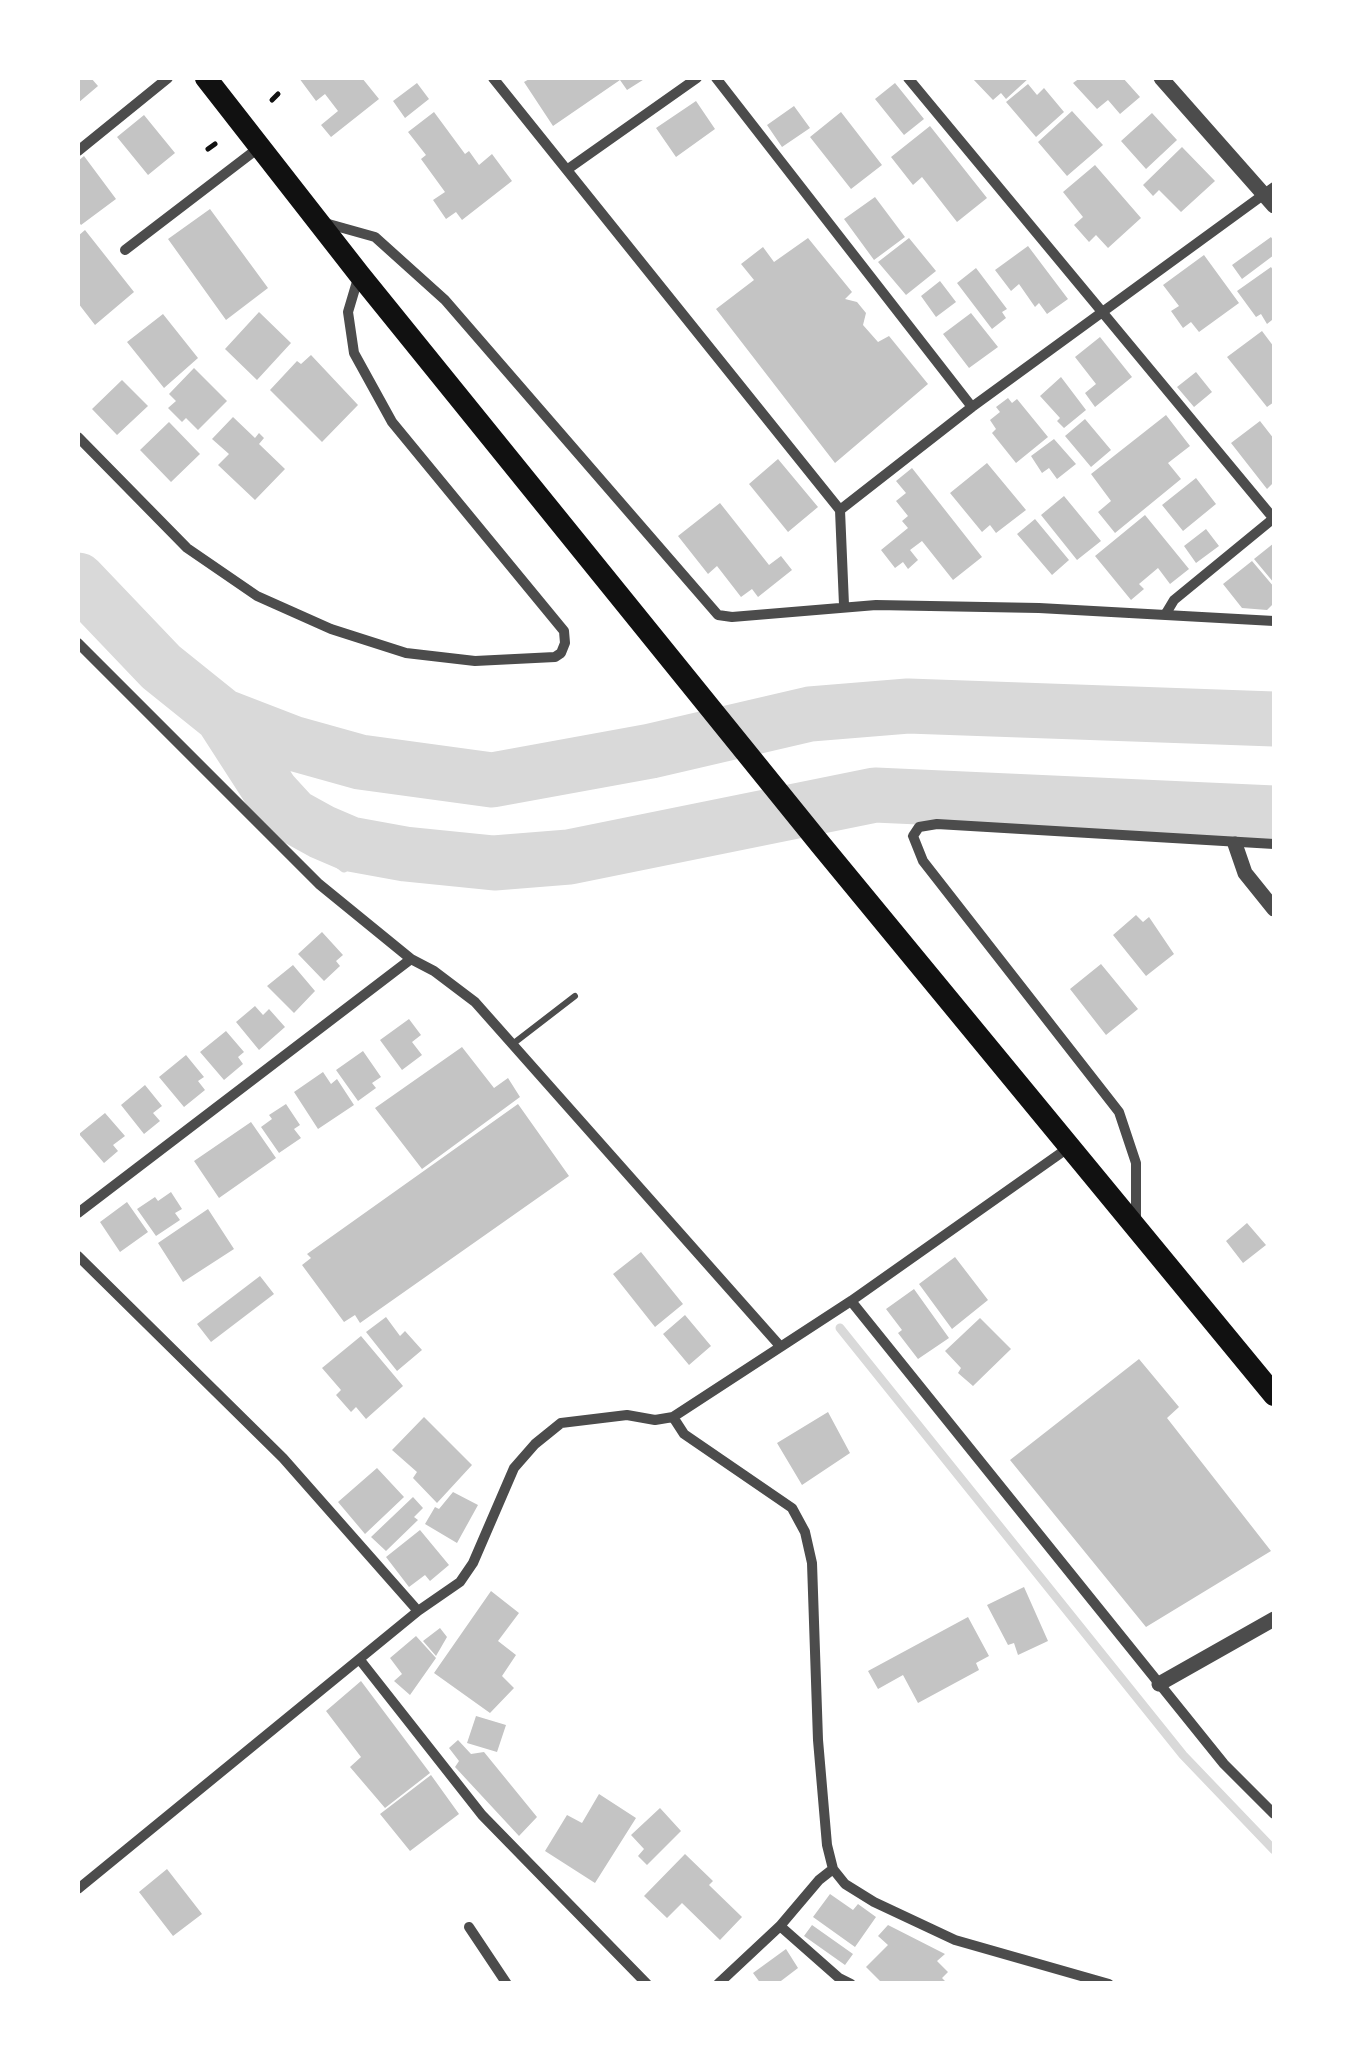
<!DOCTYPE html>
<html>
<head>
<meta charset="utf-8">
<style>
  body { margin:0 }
  #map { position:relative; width:1352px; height:2061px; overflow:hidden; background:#fff; font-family:"Golos Text",sans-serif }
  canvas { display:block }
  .frame { position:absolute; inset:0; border:80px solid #fff; pointer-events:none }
</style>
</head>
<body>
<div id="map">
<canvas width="1352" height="2061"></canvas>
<div class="frame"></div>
</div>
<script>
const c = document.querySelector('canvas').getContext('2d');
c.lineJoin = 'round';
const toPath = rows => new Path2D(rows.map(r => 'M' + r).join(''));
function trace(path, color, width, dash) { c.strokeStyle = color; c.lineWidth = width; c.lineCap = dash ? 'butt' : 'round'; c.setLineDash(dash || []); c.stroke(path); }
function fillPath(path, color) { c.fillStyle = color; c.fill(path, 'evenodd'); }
const stream = toPath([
  [293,816,312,842,344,868],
  [840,1328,1183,1755,1274,1850]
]);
const river = toPath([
  [78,580,161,667,222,716,292,743,360,762,492,780,651,751,810,714,908,706,1274,719],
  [222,716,271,792,293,816,322,832,350,844,405,854,494,863,569,857,875,795,1274,813]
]);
const building = toPath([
  [78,78,91,78,98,86,78,103],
  [299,78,362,78,379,99,331,137,321,125,338,111,325,94,316,101],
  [531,78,646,78,627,90,620,80,553,126,524,82],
  [972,78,1029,78,1006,99,1001,93,993,100],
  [1080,78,1123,78,1140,97,1120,114,1108,100,1097,109,1073,83],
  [417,83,429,99,405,118,393,101],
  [895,83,924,119,904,135,875,99],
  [1028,84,1037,95,1044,88,1064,112,1036,137,1006,102],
  [696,101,715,129,676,157,656,128],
  [794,106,810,128,782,147,767,125],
  [1072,111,1103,145,1067,176,1038,142],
  [434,112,465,154,469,151,479,165,492,154,512,181,462,220,456,212,446,219,433,200,445,192,421,159,426,155,408,132],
  [841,112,882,165,851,189,810,137],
  [1152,113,1177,140,1146,169,1121,141],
  [144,115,175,153,148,175,117,137],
  [930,126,987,198,957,222,922,177,913,185,891,157],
  [1182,147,1215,181,1181,212,1159,190,1153,196,1143,185],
  [84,156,116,199,81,225,78,221,78,161],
  [1095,165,1141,218,1108,248,1096,235,1089,242,1074,225,1083,217,1063,192],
  [875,197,905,237,874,260,844,219],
  [210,209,268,288,226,320,168,239],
  [85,230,134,292,95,325,78,303,78,236],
  [1271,237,1274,242,1274,255,1242,279,1232,265],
  [808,238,852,292,845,299,857,302,866,313,863,325,878,342,889,336,928,384,835,463,716,309,754,280,741,264,763,247,774,262],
  [909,238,936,271,906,295,878,262],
  [1028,246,1068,299,1047,314,1039,303,1035,307,1019,284,1011,291,995,270],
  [1204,255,1239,303,1199,332,1191,322,1183,328,1171,311,1179,306,1163,285],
  [1271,267,1274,272,1274,323,1272,320,1267,324,1261,314,1256,317,1237,291],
  [976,268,1007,309,1002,312,1006,318,992,329,957,283],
  [940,281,956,302,936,317,921,296],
  [259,312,291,343,257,380,225,349],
  [971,313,998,347,969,368,943,334],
  [163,314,198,358,164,388,127,342],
  [1262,331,1274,347,1274,402,1267,407,1227,357],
  [1100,337,1132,377,1095,407,1085,393,1096,384,1075,357],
  [311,355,358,405,322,442,270,390,297,361,301,364],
  [194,368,227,401,198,430,186,418,182,422,168,408,176,401,169,394],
  [1196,372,1212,392,1194,407,1177,387],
  [1061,377,1086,410,1064,428,1057,421,1060,418,1040,396],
  [122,380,148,406,117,435,92,409],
  [1008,398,1012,403,1017,399,1048,437,1016,463,992,433,996,429,990,420,1000,412,996,407],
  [1166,415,1190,446,1168,463,1181,479,1115,533,1098,512,1111,501,1091,474],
  [233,417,255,438,259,433,264,438,259,444,285,469,255,500,218,465,229,454,212,439],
  [1085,419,1111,450,1091,467,1065,436],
  [1260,421,1274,439,1274,482,1267,489,1231,443],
  [169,422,200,454,171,482,140,450],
  [1054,439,1076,464,1057,479,1049,468,1042,473,1031,456],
  [778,459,818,507,788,532,749,484],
  [987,463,1026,510,996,533,990,525,982,532,950,493],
  [912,468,982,557,953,580,922,541,910,550,918,560,908,569,903,562,895,568,881,550,908,528,902,521,908,516,896,501,906,493,896,481],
  [1196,478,1216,504,1183,531,1162,505],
  [1064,496,1101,541,1077,560,1041,515],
  [720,503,769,565,781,556,792,570,758,597,752,589,741,597,717,566,708,574,678,536],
  [1145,515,1189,569,1170,584,1158,568,1139,584,1144,589,1131,600,1095,556],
  [1035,519,1069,560,1052,575,1017,534],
  [1206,529,1219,546,1196,563,1184,546],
  [1274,543,1274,583,1254,559],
  [1252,561,1274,587,1274,603,1267,610,1242,608,1223,584],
  [1136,915,1143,922,1149,917,1174,954,1146,976,1113,935],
  [322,932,343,955,336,961,340,966,324,981,298,954],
  [1101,964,1138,1009,1106,1035,1070,989],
  [293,965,315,991,294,1013,267,986],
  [255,1006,263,1015,269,1009,285,1027,259,1050,236,1022],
  [409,1019,421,1035,412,1042,422,1055,402,1070,380,1040],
  [226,1031,244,1052,238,1057,243,1064,224,1080,200,1052],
  [462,1047,494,1088,508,1078,520,1097,422,1169,375,1108],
  [363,1051,381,1077,372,1083,376,1088,358,1101,336,1070],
  [186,1055,204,1077,198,1081,205,1090,184,1107,159,1077],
  [323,1072,331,1084,337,1079,354,1105,318,1129,294,1092],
  [145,1085,162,1106,153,1113,160,1121,144,1134,121,1105],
  [286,1104,300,1125,294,1129,301,1138,279,1153,261,1127,272,1119,269,1115],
  [518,1104,569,1176,360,1323,355,1315,344,1322,302,1265,311,1258,307,1254],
  [105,1113,125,1136,113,1145,118,1151,104,1163,79,1134],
  [251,1122,276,1158,219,1198,194,1161],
  [171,1192,182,1209,175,1213,180,1220,156,1236,137,1209,155,1197,158,1201],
  [127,1202,148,1232,120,1252,100,1222],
  [208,1209,234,1249,183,1282,158,1243],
  [1247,1223,1266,1245,1243,1263,1226,1241],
  [641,1252,683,1304,655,1327,613,1274],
  [955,1257,988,1300,952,1329,919,1284],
  [260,1276,274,1294,211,1342,197,1324],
  [914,1289,949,1338,918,1359,898,1333,902,1330,886,1309],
  [685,1315,711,1346,689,1365,663,1334],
  [386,1317,400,1336,405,1331,422,1350,397,1371,366,1332],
  [980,1318,1011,1349,973,1386,958,1373,961,1368,945,1351],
  [361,1336,403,1386,366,1419,356,1407,351,1412,336,1395,341,1390,322,1368],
  [1139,1359,1179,1407,1167,1418,1271,1551,1146,1627,1010,1460],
  [828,1412,850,1453,802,1485,777,1443],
  [424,1417,472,1465,437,1503,413,1478,417,1472,392,1450],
  [377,1468,404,1497,365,1534,338,1502],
  [453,1492,478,1505,457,1543,425,1524,435,1507,439,1509],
  [413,1497,423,1508,414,1517,418,1520,386,1551,371,1537],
  [420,1530,449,1565,430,1581,425,1575,409,1587,386,1557],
  [1024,1587,1048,1641,1018,1655,1014,1643,1008,1645,987,1605],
  [491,1591,519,1613,498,1641,516,1655,502,1676,514,1688,490,1713,434,1673],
  [968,1617,989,1656,976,1663,979,1670,918,1703,903,1675,878,1689,868,1671],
  [440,1628,447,1637,436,1656,423,1641],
  [416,1636,436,1658,410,1695,394,1681,402,1674,390,1658],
  [361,1681,430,1773,385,1808,350,1767,361,1757,326,1711],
  [476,1716,506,1725,497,1752,467,1743],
  [458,1740,471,1754,484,1752,537,1817,519,1836,455,1767,459,1761,449,1748],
  [431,1775,459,1814,410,1851,380,1814],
  [599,1794,636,1818,595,1883,545,1851,567,1815,582,1823],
  [660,1808,681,1831,647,1865,638,1856,644,1849,631,1835],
  [685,1854,713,1881,709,1885,742,1917,720,1940,682,1903,667,1918,644,1896],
  [167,1869,202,1914,173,1936,139,1892],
  [830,1894,853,1910,858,1904,876,1917,855,1947,813,1917],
  [812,1925,853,1954,845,1965,804,1936],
  [888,1925,945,1954,937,1961,948,1972,942,1978,948,1984,883,1984,866,1967,888,1945,878,1936],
  [786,1949,798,1968,777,1984,761,1984,753,1973]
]);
const path = toPath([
  [272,100,278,94],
  [208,149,215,144]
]);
const service = toPath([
  [514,1043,575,996]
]);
const minor = toPath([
  [493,78,840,510,972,407,1274,187],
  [716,78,972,407],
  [908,78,1274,519],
  [78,151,168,78],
  [568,169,697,78],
  [325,223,375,237,445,300,718,615,732,617,876,605,1039,608,1274,621],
  [125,250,261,146],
  [78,437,187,548,257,596,331,629,406,653,475,661,555,657,561,653,565,643,564,631,392,422,354,353,348,312,359,275],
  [840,510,844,605],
  [1165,615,1174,600,1274,518],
  [78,643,319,884,411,959,434,971,475,1002,780,1346],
  [78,1213,411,959],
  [1136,1220,1136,1163,1119,1112,923,861,913,836,919,827,937,824,1274,844],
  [78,1256,283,1458,418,1611],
  [851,1301,1224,1764,1274,1814],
  [673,1417,684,1434,792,1508,805,1532,812,1563,818,1740,827,1845,833,1869,845,1884,874,1902,955,1940,1109,1984],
  [360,1660,482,1815,647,1984],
  [78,1889,418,1611,460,1582,473,1563,514,1468,535,1444,561,1423,627,1415,655,1420,673,1417,851,1301,1068,1148],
  [780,1926,839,1978,851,1984],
  [469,1927,507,1984],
  [718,1984,780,1926,819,1880,833,1869]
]);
const tertiary = toPath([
  [1161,78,1274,206],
  [1235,844,1245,873,1274,909],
  [1159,1684,1274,1619]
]);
const trunk = toPath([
  [206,78,359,274,821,845,1274,1395]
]);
trace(stream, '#d9d9d9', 9);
trace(river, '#d9d9d9', 55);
fillPath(building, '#c4c4c4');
trace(path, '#111', 5);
trace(service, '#4c4c4c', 6);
trace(minor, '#4c4c4c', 10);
trace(tertiary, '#4c4c4c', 15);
trace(trunk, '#111', 22);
</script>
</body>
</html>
